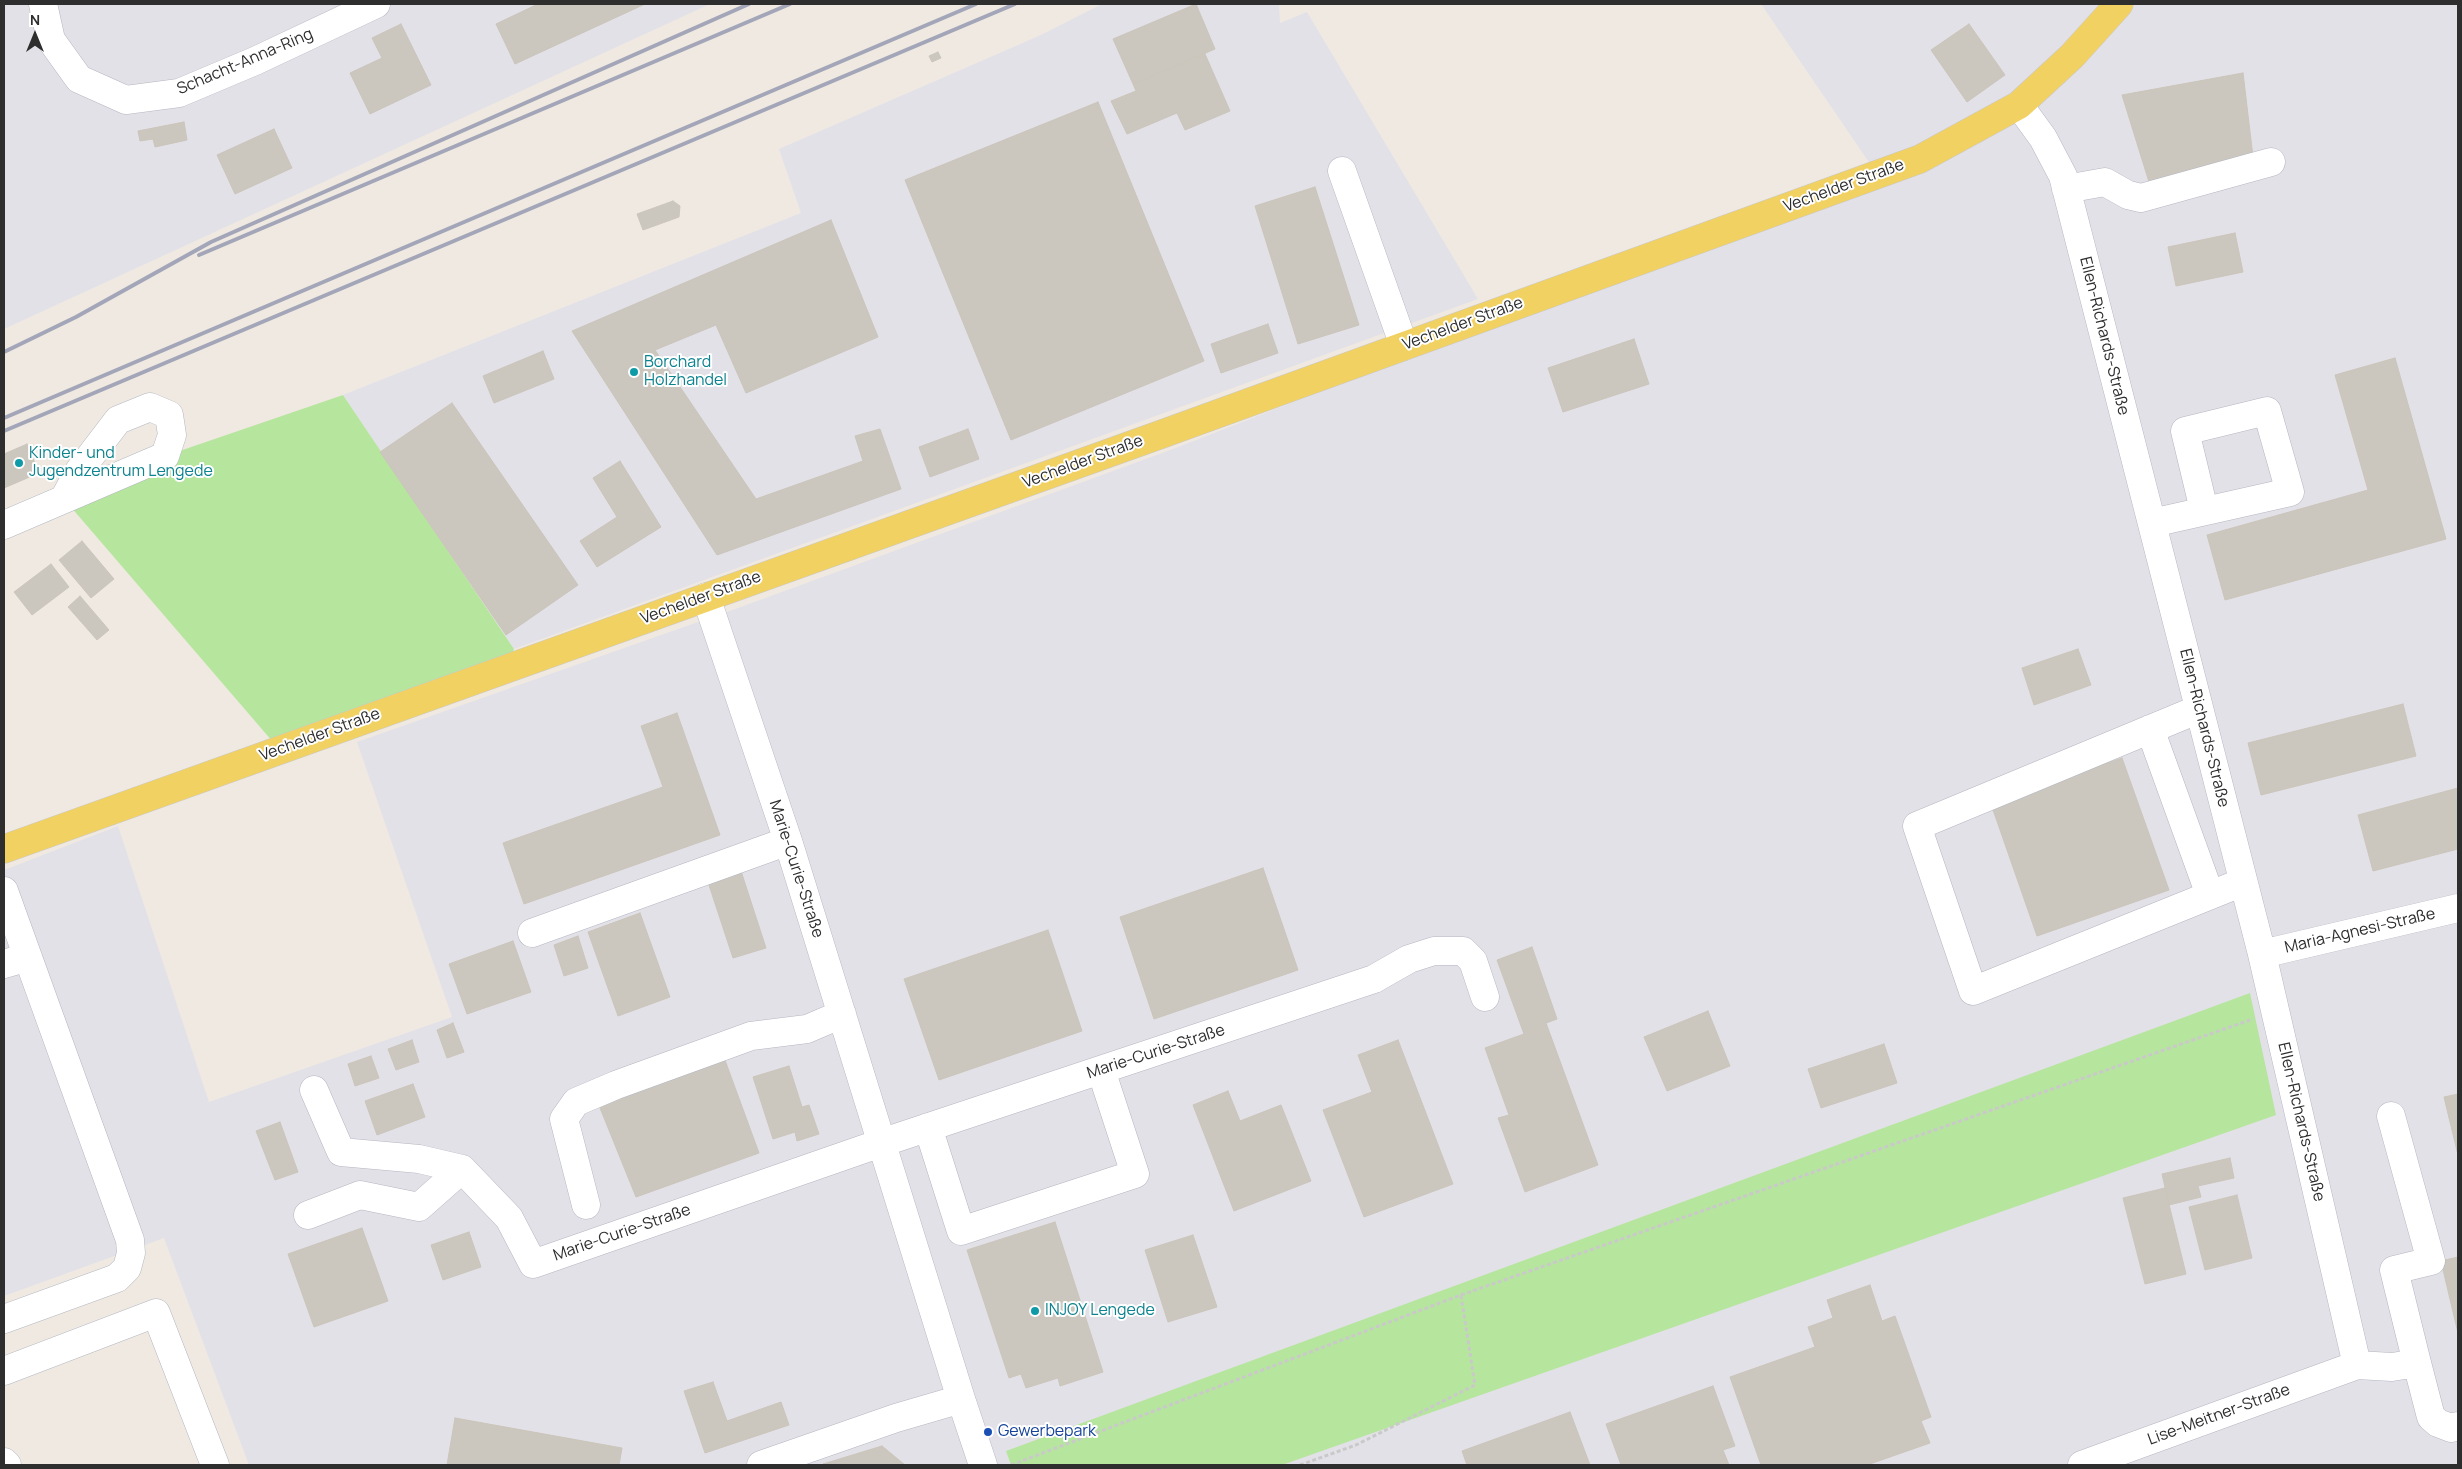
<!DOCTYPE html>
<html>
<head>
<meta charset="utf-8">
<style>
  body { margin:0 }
  #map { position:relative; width:2462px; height:1469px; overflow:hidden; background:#efe9e1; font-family:Manrope,sans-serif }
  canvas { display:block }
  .frame { position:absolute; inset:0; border:5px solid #2e2e2e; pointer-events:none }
  .north { position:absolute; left:10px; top:10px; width:50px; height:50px; -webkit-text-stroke:4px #fff; paint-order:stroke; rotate:0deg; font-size:14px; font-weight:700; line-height:20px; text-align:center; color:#2e2e2e }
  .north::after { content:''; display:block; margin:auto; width:18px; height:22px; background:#2e2e2e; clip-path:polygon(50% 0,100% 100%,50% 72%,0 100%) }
</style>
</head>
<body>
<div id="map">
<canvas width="2462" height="1469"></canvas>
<div class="frame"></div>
<div class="north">N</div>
</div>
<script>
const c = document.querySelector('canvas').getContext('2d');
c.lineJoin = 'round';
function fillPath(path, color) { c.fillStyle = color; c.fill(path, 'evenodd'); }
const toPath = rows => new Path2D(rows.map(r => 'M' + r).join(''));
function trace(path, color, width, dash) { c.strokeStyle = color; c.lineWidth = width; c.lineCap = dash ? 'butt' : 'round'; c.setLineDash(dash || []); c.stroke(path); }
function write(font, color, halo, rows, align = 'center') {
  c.font = font + ' Manrope,sans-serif'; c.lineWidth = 4; c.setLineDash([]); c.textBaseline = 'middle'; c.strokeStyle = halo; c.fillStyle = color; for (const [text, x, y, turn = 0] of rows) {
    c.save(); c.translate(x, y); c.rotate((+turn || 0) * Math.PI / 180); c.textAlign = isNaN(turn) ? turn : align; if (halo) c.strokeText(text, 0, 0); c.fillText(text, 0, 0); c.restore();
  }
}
const industrial = toPath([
  [4,4,710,4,4,329],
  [1102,4,1279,4,1280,23,1307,12,1478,299,514,649,343,395,801,213,779,149,1041,35],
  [1761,4,2458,4,2458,1465,249,1465,164,1238,4,1296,4,870,118,826,209,1102,452,1017,357,742,738,608,1173,449,1877,174]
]);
const green = toPath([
  [343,395,514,649,506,668,279,749,64,499,165,456],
  [2250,993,2276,1115,1282,1465,1011,1465,1006,1451]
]);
const building = toPath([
  [538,4,645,4,515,64,496,24,538,4],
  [1196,4,1215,49,1133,84,1113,39,1196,4],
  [401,24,431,85,370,114,350,73,382,58,372,38,401,24],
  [1969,24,2005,75,1967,102,1931,50,1969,24],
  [938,52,941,58,932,62,929,56,938,52],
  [1205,54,1230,111,1185,130,1177,113,1127,134,1111,101,1136,91,1133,84,1205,54],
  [2243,73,2253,157,2149,182,2122,95,2243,73],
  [1098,102,1204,361,1011,440,905,180,1098,102],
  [184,122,187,140,155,147,153,139,140,141,138,131,184,122],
  [274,129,292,168,235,194,217,155,274,129],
  [1315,187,1359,325,1298,344,1255,206,1315,187],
  [673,201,680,206,679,217,643,230,637,214,673,201],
  [831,220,878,337,746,393,716,325,655,350,756,499,863,461,855,436,880,429,901,489,717,555,572,331,831,220],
  [2235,233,2243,272,2176,286,2168,247,2235,233],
  [1268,324,1278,353,1221,373,1211,344,1268,324],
  [1634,339,1649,384,1563,412,1548,368,1634,339],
  [543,351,554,379,494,403,483,376,543,351],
  [2395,358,2446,539,2225,600,2207,535,2368,490,2335,375,2395,358],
  [452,403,578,585,506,635,380,452,452,403],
  [968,429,979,459,930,477,919,447,968,429],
  [27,444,39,473,4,488,4,454,27,444],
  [620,461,661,527,597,567,580,541,617,517,593,478,620,461],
  [82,541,114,579,91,598,59,560,82,541],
  [51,564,69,587,32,615,14,592,51,564],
  [80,596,109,630,97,640,68,607,80,596],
  [2078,649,2091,685,2034,705,2022,668,2078,649],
  [2403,704,2416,756,2261,795,2248,743,2403,704],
  [677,713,720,835,524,904,503,843,663,787,641,726,677,713],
  [2122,758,2169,890,2037,936,1991,804,2122,758],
  [2458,788,2458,849,2373,871,2358,815,2458,788],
  [1263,868,1298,970,1154,1019,1120,917,1263,868],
  [741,871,766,948,733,958,708,882,741,871],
  [640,913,670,997,618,1016,588,932,640,913],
  [1048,930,1082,1031,939,1080,904,979,1048,930],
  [578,936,588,968,564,976,554,945,578,936],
  [513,941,531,992,467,1014,449,964,513,941],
  [1532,947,1557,1019,1546,1023,1598,1165,1525,1192,1498,1118,1509,1115,1485,1048,1524,1034,1497,960,1532,947],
  [1708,1011,1730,1066,1667,1091,1644,1037,1708,1011],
  [453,1023,464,1052,447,1058,437,1030,453,1023],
  [412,1040,419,1062,396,1070,388,1049,412,1040],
  [1398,1040,1453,1184,1364,1217,1323,1110,1372,1092,1358,1055,1398,1040],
  [1884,1044,1897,1083,1821,1108,1808,1069,1884,1044],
  [722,1052,759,1153,636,1197,596,1098,722,1052],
  [371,1056,379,1078,355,1086,348,1064,371,1056],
  [789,1066,802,1107,809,1105,819,1134,797,1141,795,1132,773,1139,753,1077,789,1066],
  [413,1084,425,1117,377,1135,365,1101,413,1084],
  [1228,1091,1240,1121,1281,1105,1311,1181,1234,1211,1193,1105,1228,1091],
  [2458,1094,2458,1155,2444,1097,2458,1094],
  [280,1122,298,1172,275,1180,256,1131,280,1122],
  [2230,1158,2234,1178,2198,1186,2201,1197,2169,1205,2162,1174,2230,1158],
  [2165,1188,2186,1274,2145,1284,2123,1198,2165,1188],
  [2237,1195,2252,1258,2205,1270,2189,1207,2237,1195],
  [1055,1222,1103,1372,1060,1386,1058,1378,1026,1388,1021,1374,1009,1378,967,1250,1055,1222],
  [362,1228,388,1301,314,1327,288,1254,362,1228],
  [469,1232,481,1267,443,1280,431,1245,469,1232],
  [1193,1235,1217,1307,1168,1322,1145,1250,1193,1235],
  [2458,1257,2458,1333,2441,1261,2458,1257],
  [1870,1285,1882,1321,1895,1316,1931,1417,1921,1421,1930,1443,1867,1465,1799,1465,1798,1463,1790,1465,1761,1465,1730,1377,1815,1347,1808,1327,1833,1318,1827,1300,1870,1285],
  [713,1382,727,1421,781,1402,789,1425,705,1453,684,1391,713,1382],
  [1713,1386,1735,1446,1723,1450,1729,1465,1621,1465,1606,1424,1713,1386],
  [1570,1412,1590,1465,1467,1465,1462,1451,1570,1412],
  [455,1418,622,1448,619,1465,447,1465,455,1418],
  [882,1446,905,1465,823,1464,882,1446]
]);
const path = toPath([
  [1011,1465,1461,1295,2253,1019],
  [1300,1465,1356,1445,1475,1385,1461,1295]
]);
const minor = toPath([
  [43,4,51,40,79,79,126,100,179,93,255,61,376,4],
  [2019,105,2043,138,2063,176,2262,954,2357,1365],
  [1342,171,1404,346],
  [2066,189,2105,182,2128,195,2141,198,2271,162],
  [2152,523,2290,492,2267,411,2185,431,2204,510],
  [4,525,165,456,172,435,169,415,150,407,118,420,79,471,64,499],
  [706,597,788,841,961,1399,983,1465],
  [2199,709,1917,826,1973,991,2243,882],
  [2150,729,2210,895],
  [4,891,130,1240,131,1253,127,1268,117,1278,4,1319],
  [532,933,788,841],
  [2262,954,2458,908],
  [4,964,28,957],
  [314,1090,341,1152,419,1159,462,1169],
  [2391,1116,2431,1261,2394,1270,2417,1363],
  [928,1127,961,1231,1135,1174,1101,1070],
  [462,1169,509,1218,533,1264,881,1143,1374,979,1409,959,1434,951,1463,951,1473,961,1485,997],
  [586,1205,564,1119,576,1102,616,1085,751,1036,807,1029,842,1014],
  [308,1215,360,1195,419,1207,462,1169],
  [4,1371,156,1313,215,1465],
  [4,1462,7,1465],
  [761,1465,896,1418,961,1399],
  [2082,1465,2357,1365,2392,1367,2417,1363,2431,1417,2438,1423,2451,1428,2458,1426]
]);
const major = toPath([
  [4,849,1162,434,1920,159,2019,105,2072,56,2119,4]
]);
const rail = toPath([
  [199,255,790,4],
  [4,352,76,317,211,242,749,4],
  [4,418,976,4],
  [4,431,1015,4]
]);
const markers = [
  [634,372,5,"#0f9aa8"],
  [19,463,5,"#0f9aa8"],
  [1035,1311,5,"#0f9aa8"],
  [988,1432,5,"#1a4fb4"]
];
const streetNames = [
  ["Schacht-Anna-Ring",245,62,-23],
  ["Vechelder Straße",1844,186,-20],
  ["Vechelder Straße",1463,324,-20],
  ["Ellen-Richards-Straße",2104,336,76],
  ["Vechelder Straße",1083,462,-20],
  ["Vechelder Straße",701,598,-20],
  ["Ellen-Richards-Straße",2204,728,76],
  ["Vechelder Straße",320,735,-20],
  ["Marie-Curie-Straße",796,869,72],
  ["Maria-Agnesi-Straße",2360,931,-13],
  ["Marie-Curie-Straße",1156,1052,-18],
  ["Ellen-Richards-Straße",2301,1122,77],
  ["Marie-Curie-Straße",622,1233,-19],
  ["Lise-Meitner-Straße",2219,1415,-20]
];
const cultureNames = [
  ["Borchard",644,363],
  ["Holzhandel",644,381],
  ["Kinder- und",29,454],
  ["Jugendzentrum Lengede",29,472],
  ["INJOY Lengede",1045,1311]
];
const transitNames = [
  ["Gewerbepark",998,1432]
];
fillPath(industrial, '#e3e1e8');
fillPath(green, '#b6e59e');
fillPath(building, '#cbc7bf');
trace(building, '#cbc5ba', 1);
trace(minor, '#b4b7c1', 29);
trace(major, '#c9c9c9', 29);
trace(path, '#c9c9c9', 3, [4, 2.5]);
trace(minor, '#fff', 28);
trace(major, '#f2d163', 28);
trace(rail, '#a3a6b8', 4);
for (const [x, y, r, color] of markers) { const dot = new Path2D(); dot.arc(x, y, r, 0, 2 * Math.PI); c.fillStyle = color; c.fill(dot); trace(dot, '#fff', 2); }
write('16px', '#2e2e2e', '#fff', streetNames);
write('16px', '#0d838f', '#fff', cultureNames, 'left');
write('16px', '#164399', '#fff', transitNames, 'left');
</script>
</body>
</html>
